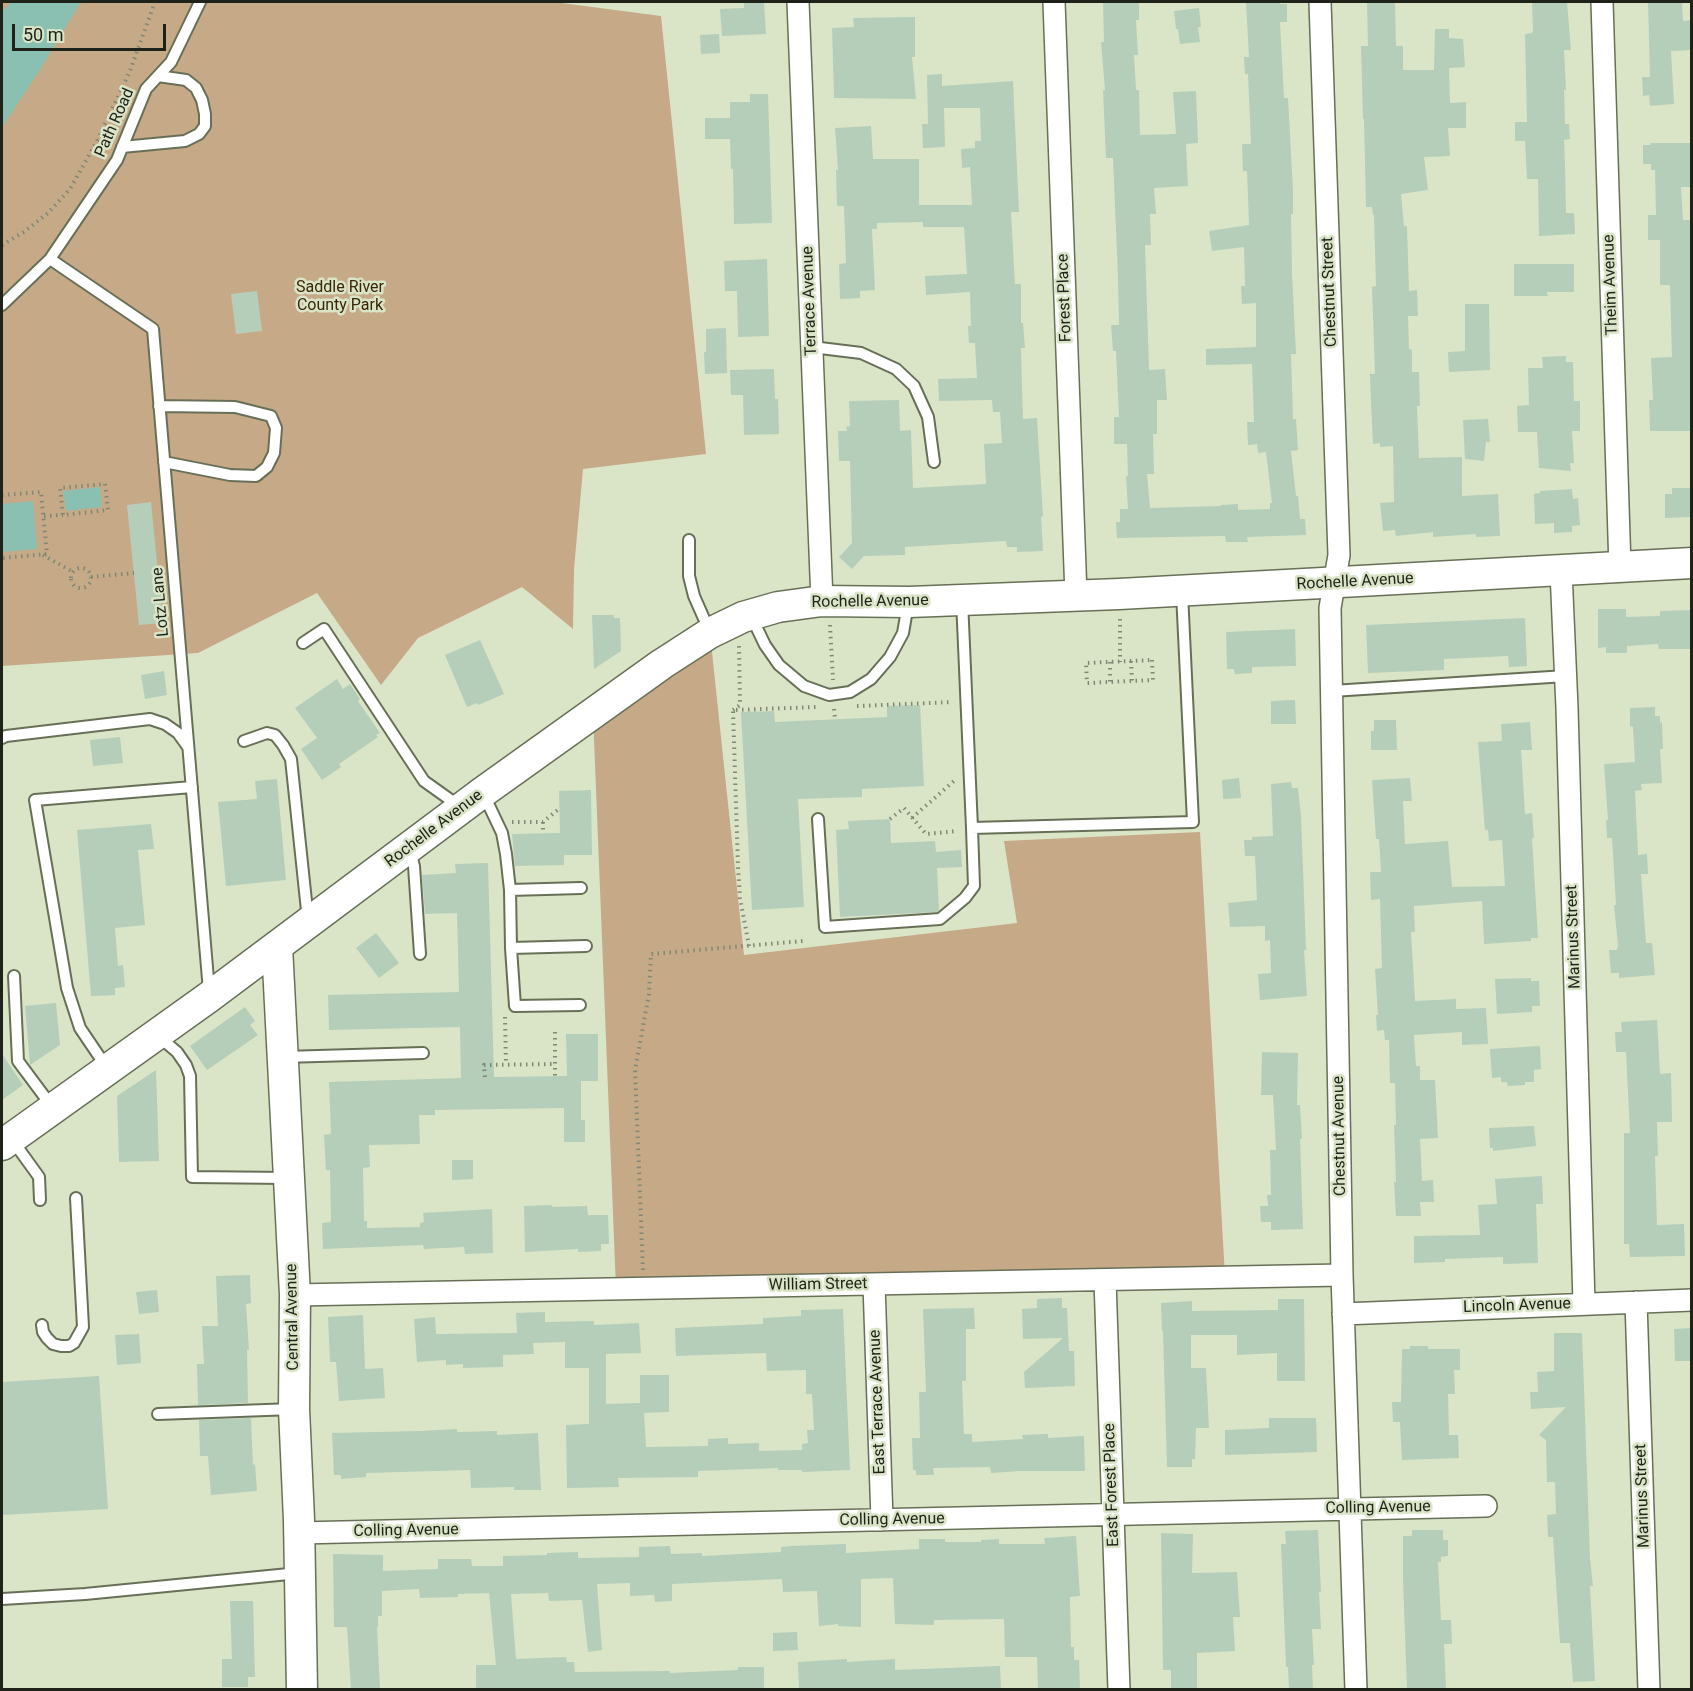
<!DOCTYPE html>
<html>
<head>
<meta charset="utf-8">
<style>
  body { margin:0 }
  #map { position:relative; width:1693px; height:1691px; overflow:hidden; background:#dae5c8; font-family:Roboto,sans-serif }
  canvas { display:block }
  .frame { position:absolute; inset:0; border:3px solid #1e2218; pointer-events:none }
  .scale { position:absolute; left:12px; top:24px; width:154px; height:27px; box-sizing:border-box; border:3px solid #1e2218; border-top:0; padding-left:8px; font-size:18px; line-height:21px; white-space:nowrap; color:#1e2218; -webkit-text-stroke:4px #dae5c8; paint-order:stroke }
</style>
</head>
<body>
<div id="map">
<canvas width="1693" height="1691"></canvas>
<div class="frame"></div>
<div class="scale">50 m</div>
</div>
<script>
const c = document.querySelector('canvas').getContext('2d');
c.lineJoin = 'round';
function fillPath(path, color) { c.fillStyle = color; c.fill(path, 'evenodd'); }
const toPath = rows => new Path2D(rows.map(r => 'M' + r).join(''));
function trace(path, color, width, dash) { c.strokeStyle = color; c.lineWidth = width; c.lineCap = dash ? 'butt' : 'round'; c.setLineDash(dash || []); c.stroke(path); }
function write(font, color, halo, rows, align = 'center') {
  c.font = font + ' Roboto,sans-serif'; c.lineWidth = 5; c.setLineDash([]); c.textBaseline = 'middle'; c.strokeStyle = halo; c.fillStyle = color; for (const [text, x, y, turn = 0] of rows) {
    c.save(); c.translate(x, y); c.rotate((+turn || 0) * Math.PI / 180); c.textAlign = isNaN(turn) ? turn : align; if (halo) c.strokeText(text, 0, 0); c.fillText(text, 0, 0); c.restore();
  }
}
const green = toPath([
  [2,2,554,2,661,16,706,454,583,469,574,569,573,629,522,587,418,638,381,685,317,593,198,653,2,666],
  [710,633,744,955,1017,923,1004,841,1200,832,1225,1277,616,1289,593,714]
]);
const water = toPath([
  [11,2,81,2,39,71,2,127,2,12],
  [100,487,102,507,66,511,63,491],
  [33,501,37,549,2,552,2,504]
]);
const building = toPath([
  [744,2,764,2,766,34,722,36,720,9,744,8],
  [1103,2,1139,2,1139,20,1136,20,1138,55,1134,55,1136,90,1139,90,1140,135,1176,134,1173,92,1196,91,1198,143,1186,144,1188,186,1154,188,1156,214,1150,214,1151,245,1145,245,1149,370,1165,369,1167,400,1157,400,1157,434,1153,434,1154,474,1147,474,1150,508,1221,506,1221,505,1238,504,1238,510,1270,509,1270,503,1272,503,1266,452,1258,453,1257,444,1248,445,1247,422,1254,422,1252,364,1206,365,1206,349,1256,347,1256,303,1242,304,1241,286,1245,286,1244,247,1212,251,1209,231,1249,225,1247,171,1243,171,1242,144,1251,144,1248,74,1245,74,1244,57,1249,57,1246,2,1280,2,1280,4,1287,4,1287,22,1280,22,1284,98,1288,98,1293,190,1293,214,1291,214,1292,273,1296,354,1291,354,1293,419,1296,419,1298,450,1291,451,1296,496,1298,496,1300,519,1305,519,1306,535,1247,537,1248,542,1226,542,1225,536,1117,538,1116,522,1120,522,1120,509,1128,509,1126,476,1128,476,1127,444,1114,444,1114,417,1119,417,1116,351,1113,351,1111,325,1119,325,1118,278,1113,158,1106,158,1103,90,1105,90,1101,42,1104,42],
  [1367,2,1395,2,1396,46,1403,46,1403,70,1434,70,1435,29,1449,29,1449,38,1463,39,1465,67,1449,68,1450,103,1466,102,1466,128,1448,128,1450,156,1424,157,1428,190,1401,194,1404,226,1407,226,1409,291,1417,290,1418,316,1408,316,1409,349,1412,350,1412,372,1419,372,1420,406,1417,406,1419,458,1462,457,1462,496,1498,494,1500,536,1476,537,1476,534,1433,537,1433,532,1396,536,1395,530,1383,531,1380,503,1394,502,1393,446,1380,447,1380,443,1373,444,1371,402,1370,374,1375,374,1372,287,1376,286,1374,215,1373,215,1372,207,1366,207,1364,119,1363,119,1361,46,1368,46],
  [1532,2,1567,2,1571,50,1564,50,1566,90,1564,90,1565,124,1569,124,1570,139,1564,140,1565,165,1566,213,1574,213,1575,234,1539,236,1538,179,1527,179,1525,141,1515,141,1515,122,1527,122,1525,34,1532,33,1533,30],
  [1648,2,1682,2,1683,21,1692,20,1692,50,1671,51,1674,104,1650,106,1649,95,1643,96,1642,77,1650,77],
  [1199,8,1201,27,1198,27,1200,42,1180,44,1178,29,1176,29,1174,11],
  [915,17,915,57,912,57,916,99,834,98,832,28,854,27,853,18],
  [719,34,720,53,701,54,700,35],
  [942,74,942,86,1013,81,1019,212,1011,212,1015,284,1021,284,1021,323,1023,323,1025,348,1021,348,1023,419,1037,418,1043,516,1041,517,1043,551,1017,552,1017,547,1007,547,1006,541,905,547,905,555,864,556,852,569,839,557,852,543,850,461,839,461,838,431,847,431,846,427,850,426,849,401,899,400,900,431,911,430,913,488,986,484,984,444,1002,443,1000,412,993,412,992,400,939,401,938,379,977,378,975,343,969,343,968,326,971,326,970,292,926,295,925,276,967,274,964,227,923,227,923,222,877,223,877,229,872,229,875,290,860,291,860,298,840,299,839,264,846,263,844,206,837,206,836,170,838,170,835,128,871,126,873,159,919,159,919,205,972,205,970,167,962,168,961,149,975,148,975,141,981,141,980,108,944,108,945,147,923,148,922,124,928,124,927,75],
  [750,94,768,94,772,223,734,224,733,169,731,169,730,139,705,139,705,118,730,118,730,102,750,102],
  [1650,143,1692,143,1692,187,1681,187,1683,220,1692,220,1692,431,1650,431,1649,400,1653,400,1651,358,1672,357,1670,285,1660,285,1660,240,1648,240,1648,215,1656,215,1655,170,1651,170,1651,164,1643,164,1643,145,1651,145],
  [767,259,769,336,738,337,737,291,725,291,724,261],
  [1514,264,1574,264,1574,292,1547,292,1548,296,1514,296],
  [257,291,262,331,236,334,231,294],
  [1465,304,1489,304,1490,370,1449,372,1448,352,1465,351],
  [726,328,727,373,705,374,704,352,706,352,706,329],
  [1566,356,1566,362,1573,362,1574,401,1580,401,1580,431,1572,431,1574,463,1570,463,1571,471,1539,468,1537,432,1518,432,1517,406,1529,405,1528,368,1543,368,1542,357],
  [774,369,775,399,778,399,779,434,744,435,743,395,731,395,730,370],
  [1488,419,1490,442,1486,442,1484,461,1465,459,1463,420],
  [1672,488,1690,488,1690,517,1665,518,1665,494,1672,494],
  [1572,489,1573,499,1578,498,1580,525,1572,526,1572,532,1554,533,1554,523,1535,524,1534,494,1540,493,1540,491],
  [151,502,163,623,139,625,127,505],
  [1598,609,1626,609,1626,617,1660,616,1660,611,1692,610,1692,649,1659,649,1658,644,1627,646,1627,653,1606,653,1606,647,1598,648],
  [592,615,614,615,614,618,620,618,621,651,594,669],
  [1525,618,1527,666,1509,667,1508,656,1468,658,1444,659,1444,670,1368,673,1366,625],
  [1295,629,1296,666,1252,667,1252,673,1235,674,1234,669,1227,669,1226,632],
  [480,640,504,694,478,705,477,703,467,707,445,655],
  [164,671,167,695,145,699,141,675],
  [337,679,343,689,350,684,360,699,358,701,380,733,376,735,378,737,339,764,341,767,322,780,301,749,317,738,295,708],
  [1295,700,1296,724,1271,724,1271,701],
  [920,705,924,786,862,789,862,797,798,799,804,907,752,910,741,712,774,711,775,722,887,717,887,706],
  [1655,707,1655,716,1660,716,1660,723,1662,722,1663,749,1660,749,1662,783,1641,784,1642,790,1635,791,1638,855,1647,854,1648,874,1641,874,1646,943,1652,943,1655,975,1619,978,1619,973,1611,973,1609,950,1617,950,1618,945,1614,905,1616,905,1612,838,1607,838,1606,820,1608,820,1604,764,1635,762,1633,727,1630,726,1630,708],
  [1374,720,1396,720,1397,750,1371,750,1371,731,1374,731],
  [1530,722,1532,750,1521,750,1525,814,1532,813,1534,838,1532,838,1538,938,1531,938,1531,941,1484,944,1482,901,1414,906,1415,932,1411,932,1415,1001,1456,999,1456,1009,1486,1008,1488,1044,1462,1045,1462,1032,1414,1035,1416,1066,1420,1066,1420,1080,1435,1080,1438,1138,1420,1139,1422,1181,1433,1180,1434,1202,1420,1202,1421,1216,1396,1216,1394,1182,1396,1182,1394,1125,1396,1125,1395,1083,1390,1083,1389,1040,1385,1040,1384,1030,1377,1031,1376,1015,1378,1015,1375,969,1382,968,1380,899,1371,900,1370,872,1381,872,1379,839,1376,839,1372,780,1410,778,1412,801,1403,801,1405,844,1448,841,1452,887,1505,886,1502,840,1489,841,1488,830,1485,830,1478,742,1502,741,1501,724],
  [120,737,123,763,93,766,90,740],
  [1239,778,1241,798,1223,799,1222,780],
  [277,779,286,880,226,886,218,802,257,799,255,781],
  [1291,782,1292,788,1298,788,1301,816,1306,950,1304,950,1307,996,1260,1000,1258,974,1271,973,1270,940,1265,941,1265,926,1230,927,1228,903,1257,900,1255,856,1245,856,1244,840,1252,840,1252,837,1273,836,1271,784],
  [591,790,592,855,564,855,564,865,515,866,512,834,560,833,559,791],
  [890,819,891,843,935,841,936,852,961,850,962,867,937,868,939,910,937,912,840,917,836,830,849,829,848,821],
  [151,824,154,849,138,850,145,925,115,928,118,966,123,965,125,987,115,988,115,995,91,996,77,830],
  [488,863,494,1077,567,1076,566,1034,598,1034,598,1081,581,1081,581,1120,585,1120,585,1142,564,1142,564,1108,435,1110,435,1115,419,1115,420,1144,369,1145,370,1167,363,1168,364,1221,367,1221,367,1228,420,1227,420,1223,424,1222,423,1213,492,1209,493,1253,465,1254,464,1247,424,1249,423,1245,323,1249,322,1223,331,1222,330,1170,326,1170,324,1135,331,1134,329,1082,461,1078,460,1027,329,1030,328,995,459,992,457,913,425,914,422,875,456,873,455,864],
  [376,933,399,963,379,978,356,948],
  [1531,978,1531,981,1539,981,1540,1006,1532,1006,1532,1012,1497,1014,1495,979],
  [56,1003,60,1045,30,1065,25,1006],
  [245,1007,255,1021,250,1025,258,1035,207,1070,190,1046],
  [1657,1020,1660,1074,1671,1073,1672,1122,1657,1122,1658,1156,1655,1156,1657,1225,1684,1224,1685,1256,1630,1257,1629,1244,1624,1244,1624,1133,1630,1133,1626,1052,1616,1052,1615,1032,1622,1032,1621,1022],
  [1540,1046,1541,1069,1534,1070,1534,1082,1525,1082,1525,1085,1508,1086,1507,1082,1501,1082,1501,1077,1492,1078,1490,1049],
  [1262,1052,1298,1053,1297,1105,1300,1105,1302,1139,1300,1139,1303,1229,1271,1230,1271,1222,1261,1222,1260,1206,1268,1206,1267,1195,1271,1195,1270,1150,1276,1150,1273,1095,1261,1095],
  [2,1054,23,1085,2,1100],
  [156,1070,159,1161,119,1162,117,1096],
  [1534,1126,1536,1146,1493,1151,1493,1148,1490,1148,1489,1128],
  [452,1160,473,1160,473,1179,452,1180],
  [1542,1176,1543,1204,1536,1204,1538,1263,1503,1264,1503,1257,1445,1259,1445,1262,1414,1263,1414,1236,1480,1235,1478,1205,1497,1204,1495,1179],
  [552,1205,552,1207,587,1206,588,1215,608,1215,609,1244,601,1244,601,1251,578,1252,578,1249,525,1252,524,1206],
  [250,1275,251,1303,246,1304,249,1350,247,1350,248,1403,198,1405,197,1364,204,1364,202,1326,218,1326,216,1276],
  [157,1290,159,1312,139,1314,136,1292],
  [1062,1298,1062,1308,1067,1308,1069,1351,1074,1351,1075,1386,1025,1388,1024,1372,1063,1338,1023,1339,1022,1309,1037,1308,1037,1299],
  [1278,1299,1304,1299,1305,1381,1277,1381,1277,1353,1237,1355,1237,1335,1191,1335,1191,1368,1206,1368,1209,1428,1196,1428,1195,1459,1192,1459,1192,1467,1167,1467,1163,1331,1162,1331,1161,1303,1192,1301,1192,1311,1278,1310],
  [974,1308,975,1329,966,1329,966,1381,962,1381,964,1434,972,1434,972,1442,1023,1439,1022,1435,1048,1434,1048,1438,1084,1436,1085,1471,1020,1471,991,1473,990,1467,933,1468,934,1475,916,1475,916,1470,913,1470,912,1438,920,1438,919,1392,926,1392,923,1309],
  [843,1309,850,1470,802,1472,802,1470,778,1470,778,1468,698,1471,698,1477,618,1478,619,1487,567,1488,566,1425,589,1424,589,1368,565,1368,565,1342,533,1343,534,1354,503,1355,503,1367,463,1368,463,1364,446,1365,446,1360,417,1362,414,1319,435,1317,436,1334,517,1333,516,1313,545,1312,545,1322,594,1321,594,1325,639,1323,641,1353,606,1354,606,1404,640,1403,640,1375,669,1375,669,1412,644,1413,646,1447,708,1446,708,1439,728,1438,728,1444,759,1443,759,1451,802,1450,802,1444,808,1443,807,1430,814,1430,812,1394,806,1394,806,1370,767,1371,766,1353,676,1356,675,1328,763,1324,763,1318,801,1316,801,1310],
  [363,1315,365,1369,383,1368,385,1398,339,1401,336,1362,330,1362,328,1317],
  [1692,1328,1692,1361,1675,1361,1674,1329],
  [1554,1333,1582,1333,1590,1558,1593,1586,1590,1586,1595,1681,1573,1682,1570,1643,1560,1643,1553,1537,1548,1537,1547,1515,1556,1514,1555,1482,1547,1482,1546,1440,1539,1435,1566,1407,1531,1409,1530,1392,1538,1392,1537,1372,1554,1371],
  [139,1334,141,1363,117,1365,115,1335],
  [1410,1346,1428,1346,1428,1349,1460,1349,1460,1370,1454,1370,1455,1394,1448,1394,1449,1435,1458,1435,1459,1458,1402,1460,1400,1422,1393,1422,1392,1402,1401,1402,1402,1349,1410,1349],
  [99,1376,108,1509,2,1515,2,1382],
  [251,1418,253,1465,255,1464,257,1491,211,1495,208,1456,200,1456,199,1420],
  [1269,1418,1316,1418,1317,1452,1225,1455,1225,1430,1269,1428],
  [457,1429,457,1432,497,1431,497,1435,538,1433,541,1490,514,1490,514,1487,471,1488,470,1470,366,1473,366,1477,341,1479,341,1475,334,1475,332,1433,420,1431],
  [1318,1530,1321,1592,1319,1592,1321,1629,1312,1629,1314,1665,1312,1665,1313,1689,1289,1689,1288,1667,1286,1667,1281,1544,1286,1544,1285,1531],
  [1412,1530,1443,1530,1443,1540,1448,1540,1448,1556,1441,1557,1441,1562,1438,1562,1441,1620,1451,1620,1452,1644,1444,1644,1446,1689,1407,1689,1403,1579,1403,1536,1412,1536],
  [1161,1533,1193,1534,1192,1573,1237,1572,1240,1617,1233,1617,1235,1651,1197,1653,1197,1689,1171,1689,1171,1670,1163,1670],
  [1076,1536,1080,1596,1070,1597,1071,1647,1074,1647,1074,1660,1079,1660,1080,1689,1038,1689,1037,1657,1005,1657,1004,1619,934,1620,934,1625,895,1624,893,1578,861,1579,861,1627,838,1626,838,1624,819,1626,817,1591,783,1592,782,1579,672,1584,672,1601,655,1602,654,1595,630,1596,630,1583,597,1584,602,1650,588,1652,582,1600,549,1601,548,1593,511,1594,516,1659,566,1657,567,1662,574,1662,575,1672,670,1671,670,1673,738,1670,738,1667,764,1667,764,1689,476,1689,476,1665,496,1665,489,1593,458,1594,458,1597,420,1598,419,1589,382,1591,382,1616,378,1616,378,1627,377,1627,380,1689,351,1689,347,1627,334,1627,333,1554,383,1555,383,1571,438,1569,438,1559,471,1559,472,1566,503,1566,503,1556,547,1555,547,1553,578,1552,578,1558,639,1557,639,1547,670,1546,671,1554,702,1553,702,1556,781,1552,781,1547,791,1546,846,1544,846,1553,919,1549,919,1539,945,1539,945,1542,981,1542,981,1540,999,1539,999,1544,1045,1544,1044,1538],
  [230,1601,253,1601,255,1677,248,1677,248,1687,222,1687,222,1659,232,1659],
  [797,1632,798,1650,773,1651,773,1633],
  [847,1659,847,1662,895,1659,895,1670,1000,1666,1001,1689,799,1689,798,1662]
]);
const path = toPath([
  [2,245,24,232,48,213,70,189,97,141,130,71,155,2],
  [105,484,108,510,63,515,60,488,105,484],
  [2,495,41,492,47,554,2,558],
  [44,516,63,515],
  [43,555,73,572],
  '71 578a10 10 0 1 1 20 0a10 10 0 1 1-20 0Z',
  [91,577,134,573],
  [1120,619,1120,662],
  [830,625,833,680],
  [1152,660,1153,680,1087,683,1086,663,1152,660],
  [1131,661,1132,681],
  [1110,662,1110,682],
  [857,706,952,702],
  [834,709,835,719],
  [733,710,740,705,739,646],
  [912,818,954,781],
  [890,819,904,808,926,834,957,831],
  [512,822,543,822,560,808],
  [543,822,543,833],
  [749,946,740,898,738,867,733,710,817,707],
  [505,1017,506,1065],
  [555,1032,555,1076],
  [485,1077,484,1065,555,1064],
  [643,1270,635,1070,649,994,651,954,803,941]
]);
const lane = toPath([
  [122,147,185,141,199,134,205,126,205,114,202,100,196,88,186,80,158,76],
  [50,259,153,329,209,991],
  [2,305,50,259,117,160,146,89,171,62,200,2],
  [812,347,861,353,896,369,914,386,928,417,934,462],
  [159,406,235,407,271,416,276,428,274,453,267,467,256,476,230,475,164,462],
  [689,540,689,576,694,596,709,630],
  [962,600,972,828,1193,822,1182,593],
  [752,618,765,645,779,665,804,686,829,695,850,692,871,679,890,657,903,633,908,604],
  [303,643,324,629,424,781,459,806],
  [1332,691,1566,676],
  [2,738,6,736,150,719,165,724,178,733,188,747],
  [244,741,267,733,275,735,283,745,291,759,308,920],
  [484,795,502,833,506,854,510,890,511,948,515,1006,580,1005],
  [818,819,825,927,940,919,965,898,974,886,972,828],
  [410,851,414,866,420,954],
  [510,890,581,888],
  [511,948,586,946],
  [14,976,18,1061,53,1108],
  [157,1038,164,1041,177,1052,186,1065,190,1076,192,1177,287,1178],
  [283,1057,423,1053],
  [107,1068,80,1028,67,988,35,800,192,787],
  [13,1141,39,1177,40,1200],
  [42,1325,43,1332,47,1338,53,1344,61,1346,69,1346,74,1343,83,1327,76,1198],
  [158,1414,293,1409],
  [2,1599,85,1594,299,1573]
]);
const street = toPath([
  [798,2,822,601],
  [1054,2,1076,595],
  [1320,2,1339,555,1330,608,1342,1275,1356,1690],
  [1602,2,1620,568],
  [1561,571,1567,708,1584,1303],
  [1105,1280,1119,1690],
  [874,1284,882,1520],
  [295,1295,1342,1275],
  [1636,1302,1649,1690],
  [1343,1314,1692,1300],
  [299,1533,1486,1506]
]);
const secondary = toPath([
  [277,946,295,1295,294,1409,299,1520,302,1690],
  [2,1145,209,997,483,792,662,664,710,633,743,617,778,607,822,601,909,602,1119,594,1692,563]
]);
const streetNames = [
  ["Path Road",115,123,-66],
  ["Theim Avenue",1611,285,-92],
  ["Chestnut Street",1330,292,-92],
  ["Forest Place",1065,298,-92],
  ["Terrace Avenue",810,301,-92],
  ["Rochelle Avenue",1355,582,-3],
  ["Lotz Lane",161,602,-95],
  ["Rochelle Avenue",870,602,-1],
  ["Rochelle Avenue",434,829,-37],
  ["Marinus Street",1574,937,-92],
  ["Chestnut Avenue",1340,1136,-91],
  ["William Street",818,1285,-1],
  ["Lincoln Avenue",1517,1306,-2],
  ["Central Avenue",293,1317,-91],
  ["East Terrace Avenue",878,1402,-92],
  ["East Forest Place",1112,1485,-92],
  ["Marinus Street",1643,1496,-92],
  ["Colling Avenue",1378,1508,-1],
  ["Colling Avenue",892,1520,-1],
  ["Colling Avenue",406,1531,-1]
];
const parkNames = [
  ["Saddle River",340,288],
  ["County Park",340,306]
];
fillPath(green, '#c6a987');
fillPath(water, '#8ac0b1');
fillPath(building, '#b5ceb9');
trace(lane, '#677057', 14);
trace(street, '#677057', 24);
trace(secondary, '#677057', 33);
trace(path, '#808874', 4, [1.5, 4.5]);
trace(lane, '#fff', 10);
trace(street, '#fff', 21);
trace(secondary, '#fff', 30);
write('16px', '#1e2218', '#dae5c8', streetNames);
write('16px', '#3a2507', '#dae5c8', parkNames);
</script>
</body>
</html>
